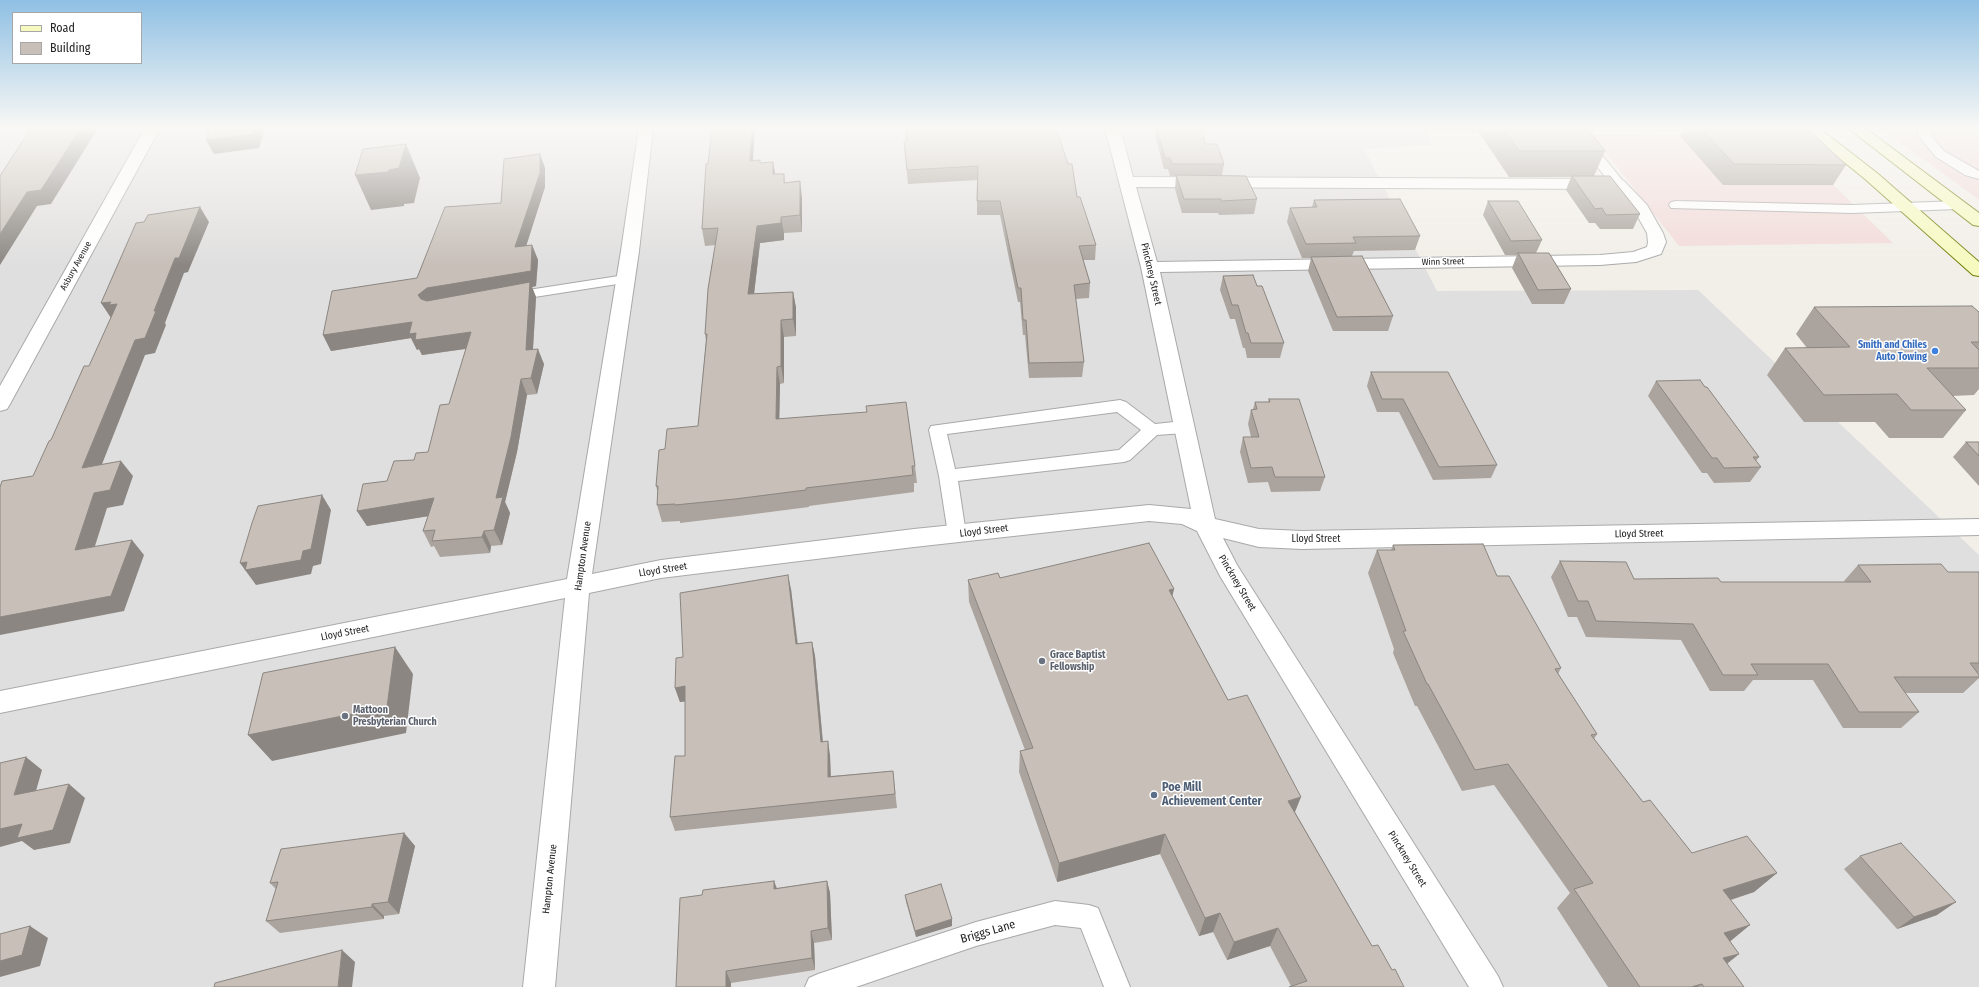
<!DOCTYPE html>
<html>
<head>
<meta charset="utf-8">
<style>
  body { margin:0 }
  #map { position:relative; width:1979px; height:987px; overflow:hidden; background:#f2efe9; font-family:"Fira Sans Condensed",sans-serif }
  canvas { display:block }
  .legend { position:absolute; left:12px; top:12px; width:130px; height:52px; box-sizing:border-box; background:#fff; border:1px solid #a7a7a7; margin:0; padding:5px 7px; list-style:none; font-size:12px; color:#222 }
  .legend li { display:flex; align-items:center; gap:8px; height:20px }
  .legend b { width:20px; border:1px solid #a7a7a7 }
</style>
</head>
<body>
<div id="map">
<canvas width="1979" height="987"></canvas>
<ul class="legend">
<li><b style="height:5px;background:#f7fabf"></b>Road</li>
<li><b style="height:11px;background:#c7bfb8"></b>Building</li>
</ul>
</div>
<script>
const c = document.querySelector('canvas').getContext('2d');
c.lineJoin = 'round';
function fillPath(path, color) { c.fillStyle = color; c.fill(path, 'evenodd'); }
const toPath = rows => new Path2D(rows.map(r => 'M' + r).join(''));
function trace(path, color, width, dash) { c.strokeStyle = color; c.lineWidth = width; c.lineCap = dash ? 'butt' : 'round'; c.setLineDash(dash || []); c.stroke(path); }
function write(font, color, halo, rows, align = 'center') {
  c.font = font + ' "Fira Sans Condensed",sans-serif'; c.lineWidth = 3; c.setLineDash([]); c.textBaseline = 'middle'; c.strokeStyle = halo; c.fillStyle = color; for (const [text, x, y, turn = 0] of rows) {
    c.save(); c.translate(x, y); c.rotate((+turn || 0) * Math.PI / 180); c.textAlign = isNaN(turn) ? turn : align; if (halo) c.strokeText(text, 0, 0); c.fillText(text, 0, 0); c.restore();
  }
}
const residential = toPath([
  [0,128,1560,128,1563,132,1426,133,1434,145,1364,149,1437,291,1698,290,1979,555,1979,987,0,987]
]);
const commercial = toPath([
  [1881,128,1979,128,1979,200],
  [1591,134,1783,136,1893,243,1679,246]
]);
const parking = toPath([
  [1951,128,1979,128,1979,140,1960,135]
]);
const lane = toPath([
  [1567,128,1580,128,1623,181,1625,184,1623,187,1613,187,1567,128],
  [1916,128,1928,128,1933,138,1944,151,1979,171,1979,179,1965,175,1936,157,1921,139,1916,128],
  [1676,201,1852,205,1958,201,1963,202,1965,205,1963,208,1958,209,1852,213,1671,208,1669,205,1671,202,1676,201],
  [625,275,630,276,632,279,630,282,509,301,504,300,502,297,504,294,509,293,625,275],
  [1120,400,1126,402,1155,424,1184,421,1190,423,1192,427,1190,431,1184,433,1157,435,1130,460,1124,462,958,481,966,534,964,539,957,541,950,539,948,534,939,476,929,430,931,426,1120,400],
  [1117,412,1141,430,1119,450,955,469,947,434,1117,412],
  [1055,901,1089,905,1098,908,1130,987,1104,987,1081,928,1055,925,976,946,856,987,805,987,809,978,818,974,976,922,1055,901]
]);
const street = toPath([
  [145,128,160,128,10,404,7,409,0,411,0,386,145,128],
  [639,128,653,128,639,251,592,574,661,560,914,529,1149,505,1191,509,1141,267,1105,128,1120,128,1133,177,1618,179,1624,181,1647,205,1663,233,1666,242,1661,254,1636,262,1600,265,1160,272,1215,519,1259,529,1302,531,1979,519,1979,535,1302,549,1259,547,1223,538,1237,565,1498,976,1503,987,1469,987,1220,576,1197,531,1182,524,1149,521,914,547,661,578,589,593,555,987,523,987,565,598,0,713,0,691,567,579,621,251,639,128],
  [1136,187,1614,189,1634,210,1647,233,1648,242,1647,247,1633,252,1600,255,1157,262,1136,187]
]);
const secondary = toPath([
  [1802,128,1819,128,1877,173,1979,262,1979,276,1973,275,1865,179,1802,128],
  [1848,128,1865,128,1979,213,1979,226,1973,225,1848,128]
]);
const wall = toPath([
  [904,128,1056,128,1077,197,1096,245,1095,260,1083,260,1090,283,1089,298,1075,299,1084,362,1082,377,1029,378,1025,335,1023,335,1020,302,1018,302,1000,215,977,215,977,201,978,180,908,184,904,141,906,141],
  [1156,128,1201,128,1205,144,1224,164,1222,175,1257,199,1254,214,1219,215,1218,213,1182,213,1175,189,1176,176,1170,176,1168,169,1164,169,1155,135],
  [1476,128,1587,128,1605,151,1594,176,1640,214,1633,229,1600,229,1595,223,1589,223,1566,190,1571,177,1509,177],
  [1684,128,1807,128,1846,165,1833,185,1723,185,1680,136],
  [760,160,760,163,773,162,775,174,784,174,785,183,802,198,802,232,784,233,784,240,760,243,754,294,793,292,796,308,796,336,784,337,784,383,780,384,779,419,915,466,917,483,914,483,914,492,809,506,809,507,739,516,680,523,680,521,662,522,657,505,658,493,656,486,665,449,698,426,706,341,705,334,716,245,705,246,702,229,753,161],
  [545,168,545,187,526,246,532,245,538,260,536,286,532,287,536,297,533,349,544,364,537,394,527,395,517,452,505,502,510,513,502,545,491,546,490,553,440,557,434,546,431,547,423,531,428,516,367,526,357,511,387,481,414,460,428,452,449,404,466,349,422,355,419,349,417,350,411,338,331,351,323,335,417,278,501,203],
  [1314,200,1420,236,1415,250,1354,251,1352,256,1393,316,1388,331,1333,331,1308,271,1311,258,1302,258,1287,222,1290,208,1312,207],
  [1488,201,1542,240,1536,253,1571,289,1564,304,1532,304,1512,268,1517,255,1505,255,1483,215],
  [1223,276,1257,286,1284,343,1280,358,1247,358,1245,348,1243,348,1235,319,1230,319,1220,290],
  [1814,307,1979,312,1979,389,1974,395,1952,396,1966,410,1943,438,1889,438,1875,422,1804,422,1767,375,1785,348,1807,348,1796,334],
  [1371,372,1497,465,1491,478,1433,480,1399,412,1377,412,1367,386],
  [1656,381,1759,457,1756,461,1761,467,1750,482,1714,483,1707,473,1702,473,1648,396],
  [1269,399,1325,477,1320,491,1271,492,1268,482,1248,483,1240,452,1243,437,1251,437,1248,424,1251,410,1253,409,1255,402,1268,402],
  [1966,442,1979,442,1979,486,1953,457],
  [1393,545,1497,576,1561,668,1558,674,1597,734,1594,739,1643,802,1692,853,1777,873,1754,892,1731,900,1730,941,1739,954,1727,964,1744,987,1608,987,1557,908,1570,893,1494,785,1462,791,1417,706,1415,706,1393,653,1394,649,1368,573,1377,550,1391,550],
  [1560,561,1634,579,1721,582,1845,582,1844,581,1858,565,1948,572,1979,572,1979,673,1978,674,1979,675,1979,678,1963,693,1905,693,1919,712,1901,728,1843,728,1813,680,1753,680,1744,691,1710,691,1681,640,1586,637,1577,617,1568,617,1551,577],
  [1000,578,1174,589,1172,595,1228,700,1295,812,1372,946,1392,970,1404,987,1291,986,1270,946,1227,960,1213,932,1199,936,1160,854,1057,882,1019,772,1020,751,1025,750,969,602,968,580],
  [791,589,798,644,812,642,815,656,823,742,830,755,831,776,893,771,897,808,675,831,670,817,685,756,685,701,680,702,675,688,683,657],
  [404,833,415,846,399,914,384,916,384,919,280,933,266,921,276,889,270,883],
  [1860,856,1937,915,1897,929,1844,869],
  [774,881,777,888,827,881,830,893,832,940,814,943,815,970,731,983,731,987,676,987,702,895],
  [905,895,952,926,916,937,906,902]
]);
const shadedWall = toPath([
  [81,128,98,128,51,204,37,206,0,265,0,234,27,192],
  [254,128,265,128,259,148,214,154,206,140,210,139,206,132],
  [752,128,755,128,752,177,750,161],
  [406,144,420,178,414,203,404,204,404,206,371,210,355,175,389,170],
  [540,154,545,168,545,187,521,262,515,247],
  [773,162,776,178,773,174],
  [800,181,802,198,802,232,800,215],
  [200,207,209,222,188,272,184,273,165,323,166,325,155,353,145,355,95,482,82,468,135,340,154,311,175,258],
  [781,217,784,233,784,240,760,243,752,311,748,294,757,226],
  [532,245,538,260,536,286,532,287,536,297,532,365,526,350,424,310,418,295,427,288],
  [793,292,796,308,796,336,793,319],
  [111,302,117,304,111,318,101,303],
  [781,320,784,337,784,383,781,366],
  [412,322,471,332,478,347,422,355,419,349,417,350,411,338,331,351,323,335],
  [538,349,544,364,537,394,531,378],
  [777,367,780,384,779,436,776,419],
  [521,379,527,395,517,452,505,502,510,513,502,545,494,530,496,498],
  [121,461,133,476,123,505,107,508,89,565,75,550,94,493],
  [322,495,331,510,321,564,313,566,311,574,256,585,240,563,303,551],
  [434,498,442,514,367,526,357,511],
  [484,531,491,546,490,553,482,537],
  [132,540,144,555,124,611,0,635,0,617],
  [788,575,791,589,799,659,796,644],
  [1174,589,1169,611,1169,590],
  [812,642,815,656,824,756,821,742],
  [395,647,413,674,406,733,272,761,248,735],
  [685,686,690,701,680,702,675,688],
  [828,741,830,755,831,790,828,777],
  [26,757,42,770,31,808,14,795],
  [69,784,85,798,70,843,34,850,22,841,0,847,0,829],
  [1301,797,1293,817,1288,801],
  [404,833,415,846,399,914,388,902],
  [1165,834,1160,854,1057,882,1059,863],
  [1777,873,1754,892,1702,909,1723,890],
  [774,881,778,893,774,889],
  [827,881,830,893,832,940,828,928],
  [1956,902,1937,915,1897,929,1914,917],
  [372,904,384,916,384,919,372,907],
  [1220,913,1213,932,1199,936,1205,918],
  [952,919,952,926,916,937,915,931],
  [1750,925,1727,944,1724,933],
  [30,926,48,938,40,966,0,977,0,961],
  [1278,928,1270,946,1227,960,1234,942],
  [811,931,814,943,815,970,812,958],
  [342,950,355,962,352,987,338,987],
  [1739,954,1716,972,1723,958],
  [726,971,731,983,731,987,726,987],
  [1702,984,1697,987,1691,987]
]);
const building = toPath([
  [31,128,81,128,41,190,27,192,0,234,0,176,31,128],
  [207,128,254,128,252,134,206,140,209,132,206,132,207,128],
  [712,128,752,128,750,161,760,160,760,163,773,162,773,174,784,174,784,183,800,181,800,215,781,217,781,223,757,226,748,294,793,292,793,319,781,320,781,366,777,367,776,419,867,412,866,406,906,402,915,466,912,466,913,475,806,488,806,490,735,499,675,505,675,504,657,505,658,486,656,486,659,450,665,449,667,429,698,426,707,334,705,334,708,289,718,228,702,229,706,164,708,164,712,128],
  [906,128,1056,128,1068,164,1072,164,1077,197,1080,197,1096,245,1079,246,1090,283,1074,285,1084,362,1029,363,1026,320,1023,320,1021,288,1018,288,1000,201,977,201,978,166,907,170,904,141,908,141,906,128],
  [1157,128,1201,128,1205,144,1217,144,1224,164,1172,164,1170,158,1165,158,1157,128],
  [1503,128,1587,128,1605,151,1519,151,1503,128],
  [1701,128,1807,128,1846,165,1734,164,1701,128],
  [406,144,399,168,389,170,388,172,355,175,363,149,406,144],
  [540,154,540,173,515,247,532,245,531,271,427,288,418,295,421,299,427,301,530,282,526,350,538,349,531,378,521,379,511,437,496,498,503,497,494,530,484,531,482,537,432,541,435,530,423,531,434,498,357,511,363,484,387,481,394,461,414,460,416,453,428,452,440,405,449,404,471,332,415,340,416,333,409,334,412,322,323,335,332,291,417,278,445,207,501,203,504,159,540,154],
  [1176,175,1246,176,1257,199,1221,201,1221,199,1184,199,1176,175],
  [1572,176,1610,176,1640,214,1606,215,1602,208,1595,209,1572,176],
  [1400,199,1420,236,1353,237,1356,243,1306,244,1290,208,1317,207,1314,200,1400,199],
  [1488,201,1518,201,1542,240,1511,241,1488,201],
  [200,207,179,258,175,258,154,311,156,311,145,338,135,340,82,468,121,461,110,490,94,493,75,550,132,540,111,596,0,617,0,487,2,481,33,476,49,441,51,440,84,366,89,366,117,304,109,305,111,302,101,303,136,223,144,222,148,215,200,207],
  [1518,253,1549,253,1571,289,1538,290,1518,253],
  [1362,256,1393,316,1337,317,1311,257,1362,256],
  [1253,275,1257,286,1262,286,1284,343,1251,343,1248,333,1246,333,1238,305,1232,305,1223,276,1253,275],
  [1972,306,1979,312,1979,342,1971,342,1979,350,1979,368,1927,368,1966,410,1911,410,1897,394,1824,395,1785,348,1850,347,1814,307,1972,306],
  [1371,372,1448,372,1497,465,1439,467,1403,399,1382,399,1371,372],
  [1700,380,1705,387,1707,387,1759,457,1753,457,1761,467,1724,468,1717,458,1712,458,1656,381,1700,380],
  [1269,399,1299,399,1325,477,1275,477,1272,467,1251,468,1243,437,1259,437,1251,410,1257,409,1255,402,1270,402,1269,399],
  [1966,442,1979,442,1979,456,1966,442],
  [322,495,311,549,303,551,301,560,245,570,247,562,240,563,252,523,258,506,322,495],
  [1149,543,1174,589,1169,590,1228,700,1247,695,1301,797,1288,801,1372,946,1378,945,1392,970,1395,969,1404,987,1289,987,1307,981,1278,928,1234,942,1220,913,1205,918,1165,834,1059,863,1020,751,1033,748,968,580,998,573,1000,578,1149,543],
  [1483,544,1497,576,1509,576,1561,668,1555,669,1597,734,1591,735,1643,802,1650,800,1692,853,1747,836,1777,873,1723,890,1750,925,1724,933,1739,954,1723,958,1744,987,1704,987,1702,984,1691,987,1640,987,1574,889,1593,883,1508,764,1475,770,1428,684,1427,684,1403,631,1406,631,1377,550,1395,550,1393,545,1483,544],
  [1560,561,1626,562,1634,579,1718,578,1721,582,1871,582,1858,565,1941,564,1948,572,1979,572,1979,663,1970,663,1979,675,1979,677,1894,677,1919,712,1859,712,1828,664,1751,664,1758,675,1723,675,1693,624,1596,621,1588,601,1578,601,1560,561],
  [788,575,796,644,812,642,821,742,828,741,828,777,893,771,895,794,670,817,675,756,685,756,685,686,675,688,676,658,683,657,680,593,788,575],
  [395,647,387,707,248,735,263,673,395,647],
  [26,757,14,795,69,784,53,830,17,838,22,824,0,829,0,763,26,757],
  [404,833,388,902,372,904,372,907,266,921,278,882,270,883,281,849,404,833],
  [1901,843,1956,902,1914,917,1860,856,1901,843],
  [774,881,774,889,827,881,828,928,811,931,812,958,726,971,726,987,676,987,680,898,702,895,703,890,774,881],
  [941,884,952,919,915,931,905,895,941,884],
  [30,926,22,955,0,961,0,934,30,926],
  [342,950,338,987,214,987,215,983,342,950]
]);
const markers = [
  [1935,351,4,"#3f7fe0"],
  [1042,661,4,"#6b7280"],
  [345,716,4,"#6b7280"],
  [1154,795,4,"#5c6f8a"]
];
const farStreetnames = [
  ["Winn Street",1443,262,-1],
  ["Asbury Avenue",76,266,-61]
];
const streetNames = [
  ["Pinckney Street",1151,274,77],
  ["Lloyd Street",984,531,-7],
  ["Lloyd Street",1639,534,-1],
  ["Lloyd Street",1316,539],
  ["Hampton Avenue",583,556,-82],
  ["Lloyd Street",663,570,-9],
  ["Pinckney Street",1237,583,59],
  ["Lloyd Street",345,633,-11],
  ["Pinckney Street",1407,859,58],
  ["Hampton Avenue",550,879,-84]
];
const shopNames = [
  ["Smith and Chiles",1927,345],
  ["Auto Towing",1927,357]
];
const worshipNames = [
  ["Grace Baptist",1050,655],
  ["Fellowship",1050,667],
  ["Mattoon",353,710],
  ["Presbyterian Church",353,722]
];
const nearServicenames = [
  ["Poe Mill",1162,788],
  ["Achievement Center",1162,802]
];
const nearStreetnames = [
  ["Briggs Lane",988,932,-16]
];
fillPath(residential, '#e0dfdf');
fillPath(commercial, '#f2dad9');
fillPath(parking, '#e2e2e2');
trace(lane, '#a9a9a9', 2);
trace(street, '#a9a9a9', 2);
trace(secondary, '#707d05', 2);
fillPath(lane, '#fff');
fillPath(street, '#fff');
fillPath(secondary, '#f7fabf');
fillPath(wall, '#aba49e');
fillPath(shadedWall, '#8b8681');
fillPath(building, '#c7bfb8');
trace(building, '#8b8681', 1);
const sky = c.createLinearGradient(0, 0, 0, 266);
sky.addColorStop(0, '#8fc0e4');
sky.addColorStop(0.48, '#f9f8f5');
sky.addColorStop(1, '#f9f8f500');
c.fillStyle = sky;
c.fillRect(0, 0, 1979, 266);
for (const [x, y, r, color] of markers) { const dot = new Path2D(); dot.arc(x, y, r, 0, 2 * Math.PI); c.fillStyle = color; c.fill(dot); trace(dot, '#fff', 1.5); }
write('9px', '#222', '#fff', farStreetnames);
write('10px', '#222', '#fff', streetNames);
write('bold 10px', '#366cbe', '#fff', shopNames, 'right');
write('bold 10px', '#5b616d', '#fff', worshipNames, 'left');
write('bold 12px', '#4e5e75', '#fff', nearServicenames, 'left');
write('12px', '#222', '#fff', nearStreetnames);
</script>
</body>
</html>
